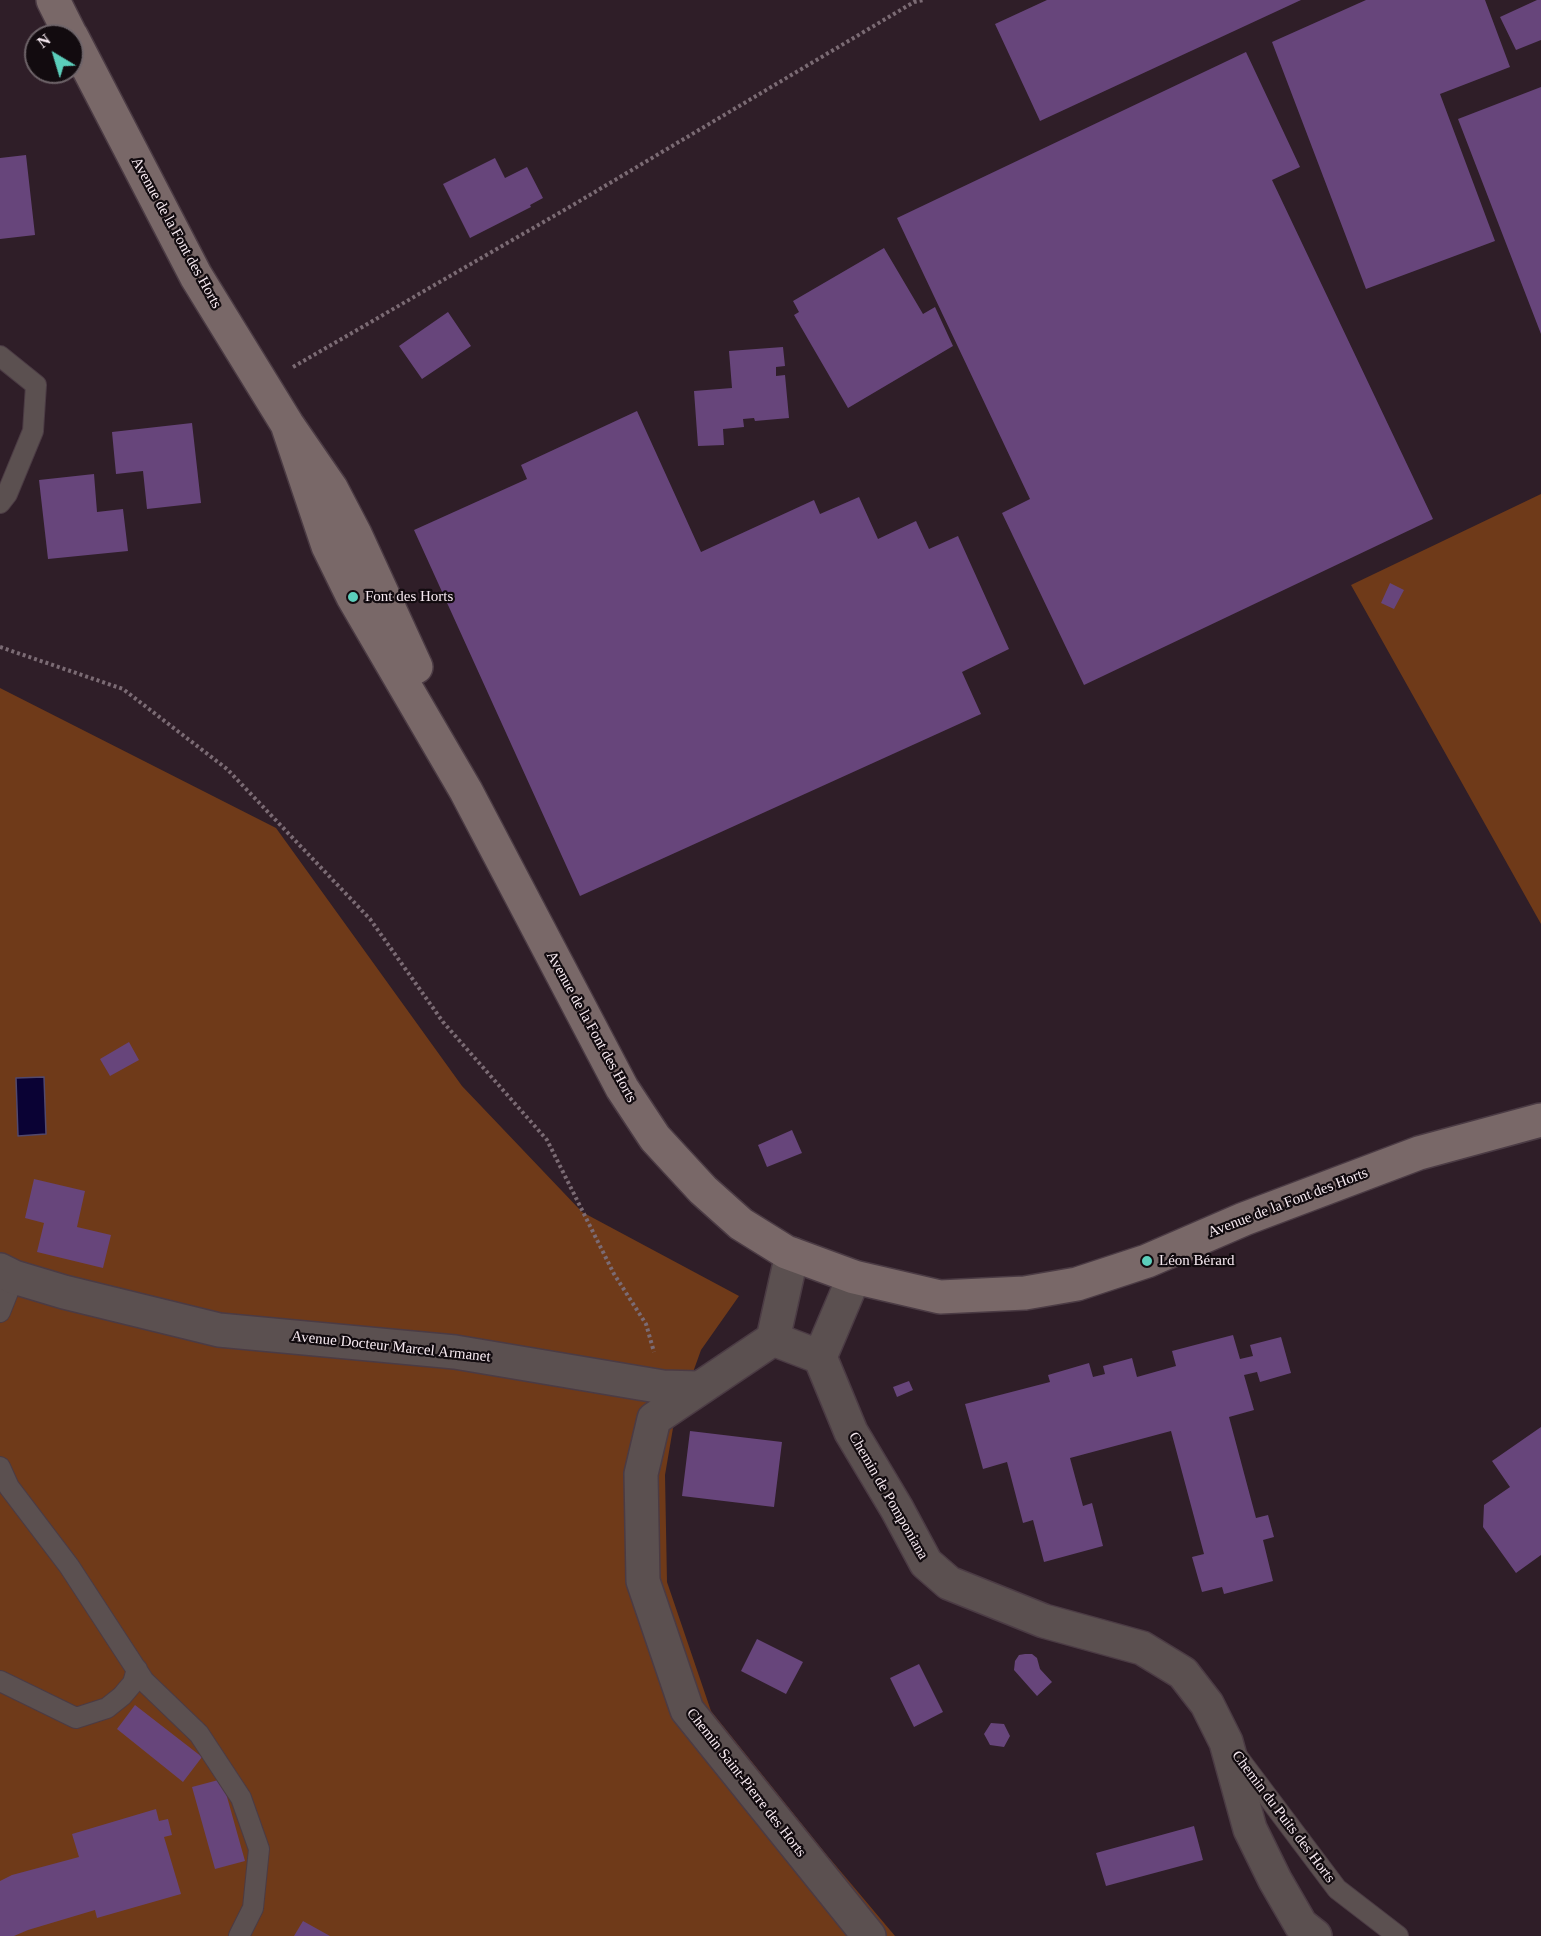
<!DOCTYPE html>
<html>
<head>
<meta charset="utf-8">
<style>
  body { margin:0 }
  #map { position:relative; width:1541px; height:1936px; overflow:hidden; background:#2f1e28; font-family:Georgia,serif }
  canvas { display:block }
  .north { position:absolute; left:24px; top:24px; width:60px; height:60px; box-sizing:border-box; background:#120b0f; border:2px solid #6e6469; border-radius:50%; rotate:322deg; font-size:16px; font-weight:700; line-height:24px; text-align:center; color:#f7eaf1 }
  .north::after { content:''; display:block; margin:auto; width:21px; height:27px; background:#5bcebb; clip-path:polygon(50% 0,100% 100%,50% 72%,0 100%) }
</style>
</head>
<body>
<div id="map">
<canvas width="1541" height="1936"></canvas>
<div class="north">N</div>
</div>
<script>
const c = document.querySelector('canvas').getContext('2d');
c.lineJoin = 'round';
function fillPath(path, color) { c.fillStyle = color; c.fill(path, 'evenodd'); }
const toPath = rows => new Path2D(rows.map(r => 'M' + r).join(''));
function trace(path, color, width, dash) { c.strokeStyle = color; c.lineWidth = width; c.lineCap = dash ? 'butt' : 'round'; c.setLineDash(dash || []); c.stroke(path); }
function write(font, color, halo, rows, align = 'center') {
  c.font = font + ' Georgia,serif'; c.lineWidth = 4.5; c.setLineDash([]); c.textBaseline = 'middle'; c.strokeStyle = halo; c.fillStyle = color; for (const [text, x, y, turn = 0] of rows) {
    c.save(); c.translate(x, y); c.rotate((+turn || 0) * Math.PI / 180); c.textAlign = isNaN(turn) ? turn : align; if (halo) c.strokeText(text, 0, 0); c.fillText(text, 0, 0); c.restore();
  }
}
const green = toPath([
  [1541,494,1541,924,1351,585],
  [0,688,276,828,462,1086,582,1212,739,1296,701,1350,673,1428,665,1475,667,1582,711,1711,826,1854,895,1936,0,1936]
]);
const water = toPath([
  [44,1077,46,1134,18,1136,16,1078,44,1077]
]);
const building = toPath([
  [1047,0,1301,0,1040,121,995,24],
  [1366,0,1485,0,1510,67,1440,94,1495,241,1366,289,1272,42],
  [1537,0,1541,0,1541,40,1516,50,1500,17],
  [1246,52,1300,167,1272,180,1433,519,1084,685,1002,513,1030,499,897,218],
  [1541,87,1541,334,1458,119],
  [26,155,35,235,0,239,0,158],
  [495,158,505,178,527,167,543,198,530,205,531,207,470,238,443,184],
  [884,248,923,314,935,307,953,346,848,408,794,315,799,312,793,301],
  [448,312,471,346,422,379,399,346],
  [783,347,785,366,776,367,776,376,785,375,789,418,755,421,754,418,743,419,744,427,723,429,724,445,698,446,694,391,732,388,729,351],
  [637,411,701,552,814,500,820,514,859,497,878,539,916,521,929,549,958,536,1009,649,962,672,981,714,580,896,414,530,527,479,521,465],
  [192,423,201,503,147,509,143,471,116,474,112,432],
  [94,474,97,512,123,509,128,551,48,559,39,480],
  [1390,583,1404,590,1394,609,1381,603],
  [129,1042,139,1060,110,1076,100,1059],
  [792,1130,802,1153,767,1167,758,1145],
  [34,1179,85,1191,77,1227,111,1235,103,1268,37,1252,44,1223,25,1218],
  [1233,1335,1240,1359,1253,1356,1250,1345,1281,1337,1291,1373,1260,1382,1257,1372,1244,1375,1254,1410,1229,1417,1256,1518,1268,1515,1274,1537,1263,1540,1273,1581,1224,1594,1222,1587,1202,1592,1192,1557,1204,1554,1171,1431,1070,1458,1083,1506,1092,1503,1103,1546,1044,1562,1033,1520,1023,1523,1007,1462,983,1469,965,1404,1050,1382,1048,1375,1089,1363,1093,1377,1105,1374,1103,1366,1132,1358,1137,1377,1176,1366,1172,1351],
  [909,1381,913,1390,897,1397,893,1387],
  [1541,1427,1541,1555,1516,1573,1483,1527,1484,1505,1510,1487,1492,1461],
  [690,1431,782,1442,774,1507,682,1496],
  [757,1639,803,1662,786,1694,741,1671],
  [1025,1654,1032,1654,1037,1658,1040,1669,1052,1682,1037,1696,1014,1670,1015,1661,1019,1655],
  [919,1664,943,1712,914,1727,890,1678],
  [135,1705,202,1757,183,1782,117,1729],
  [991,1723,1004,1724,1010,1736,1004,1747,990,1745,984,1734],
  [222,1779,245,1861,215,1869,192,1787],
  [156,1809,159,1821,168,1819,172,1835,164,1837,181,1894,97,1918,95,1910,28,1930,14,1936,0,1936,0,1881,12,1875,79,1857,72,1834],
  [1194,1826,1203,1860,1106,1886,1096,1853],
  [303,1921,330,1936,294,1936]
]);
const path = toPath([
  [293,367,578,202,914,2,924,0],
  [0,647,123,689,227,769,370,919,443,1022,547,1140,614,1274,646,1324,654,1352]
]);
const service = toPath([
  [0,356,36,385,33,431,7,494,0,503],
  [0,1312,14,1277],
  [0,1467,9,1487,69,1566,144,1681,199,1734,241,1798,259,1849,253,1908,239,1936],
  [0,1681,76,1718,107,1708,122,1696,133,1683,137,1669],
  [1237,1756,1337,1889,1398,1936]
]);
const minor = toPath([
  [0,1270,14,1277,64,1292,219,1330,455,1352,663,1387,699,1388],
  [773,1339,792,1254],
  [820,1357,851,1432,897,1509,926,1563,949,1583,1044,1621,1142,1648,1183,1673,1207,1704,1226,1742,1250,1829,1275,1880,1301,1925,1315,1936],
  [820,1357,773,1339,654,1419,641,1474,643,1581,687,1710,869,1936],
  [820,1357,854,1277]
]);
const secondary = toPath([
  [53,0,71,36],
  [72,37,196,276,287,424,331,488,355,534,416,667],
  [287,424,328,546,353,597,466,791,622,1088,655,1138,703,1190,741,1224,786,1252,854,1277,940,1297,1025,1293,1077,1284,1147,1261,1244,1219,1419,1153,1541,1120]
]);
const markers = [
  [353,597,6,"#5bcebb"],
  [1147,1261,6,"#5bcebb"]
];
const streetNames = [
  ["Avenue de la Font des Horts",176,233,61],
  ["Avenue de la Font des Horts",591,1027,61],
  ["Avenue de la Font des Horts",1288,1203,-21],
  ["Avenue Docteur Marcel Armanet",391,1347,6],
  ["Chemin de Pomponiana",888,1496,60],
  ["Chemin Saint-Pierre des Horts",746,1783,52],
  ["Chemin du Puits des Horts",1283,1817,53]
];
const poiNames = [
  ["Font des Horts",365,597],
  ["Léon Bérard",1159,1261]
];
fillPath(green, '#6f3a19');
fillPath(water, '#0a0234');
trace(water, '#51486d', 1.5);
fillPath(building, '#67457b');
trace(service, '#4b3b44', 22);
trace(minor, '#4b3b44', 36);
trace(secondary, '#4b3b44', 36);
trace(path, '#7b6b74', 4, [3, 3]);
trace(service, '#5b5050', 20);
trace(minor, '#5b5050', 33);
trace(secondary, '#796868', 33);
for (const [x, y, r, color] of markers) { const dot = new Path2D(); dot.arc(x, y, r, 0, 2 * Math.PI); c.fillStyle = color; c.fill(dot); trace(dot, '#120b0f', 2); }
write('15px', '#f7eaf1', '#120b0f', streetNames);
write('15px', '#f7eaf1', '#120b0f', poiNames, 'left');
</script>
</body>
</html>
